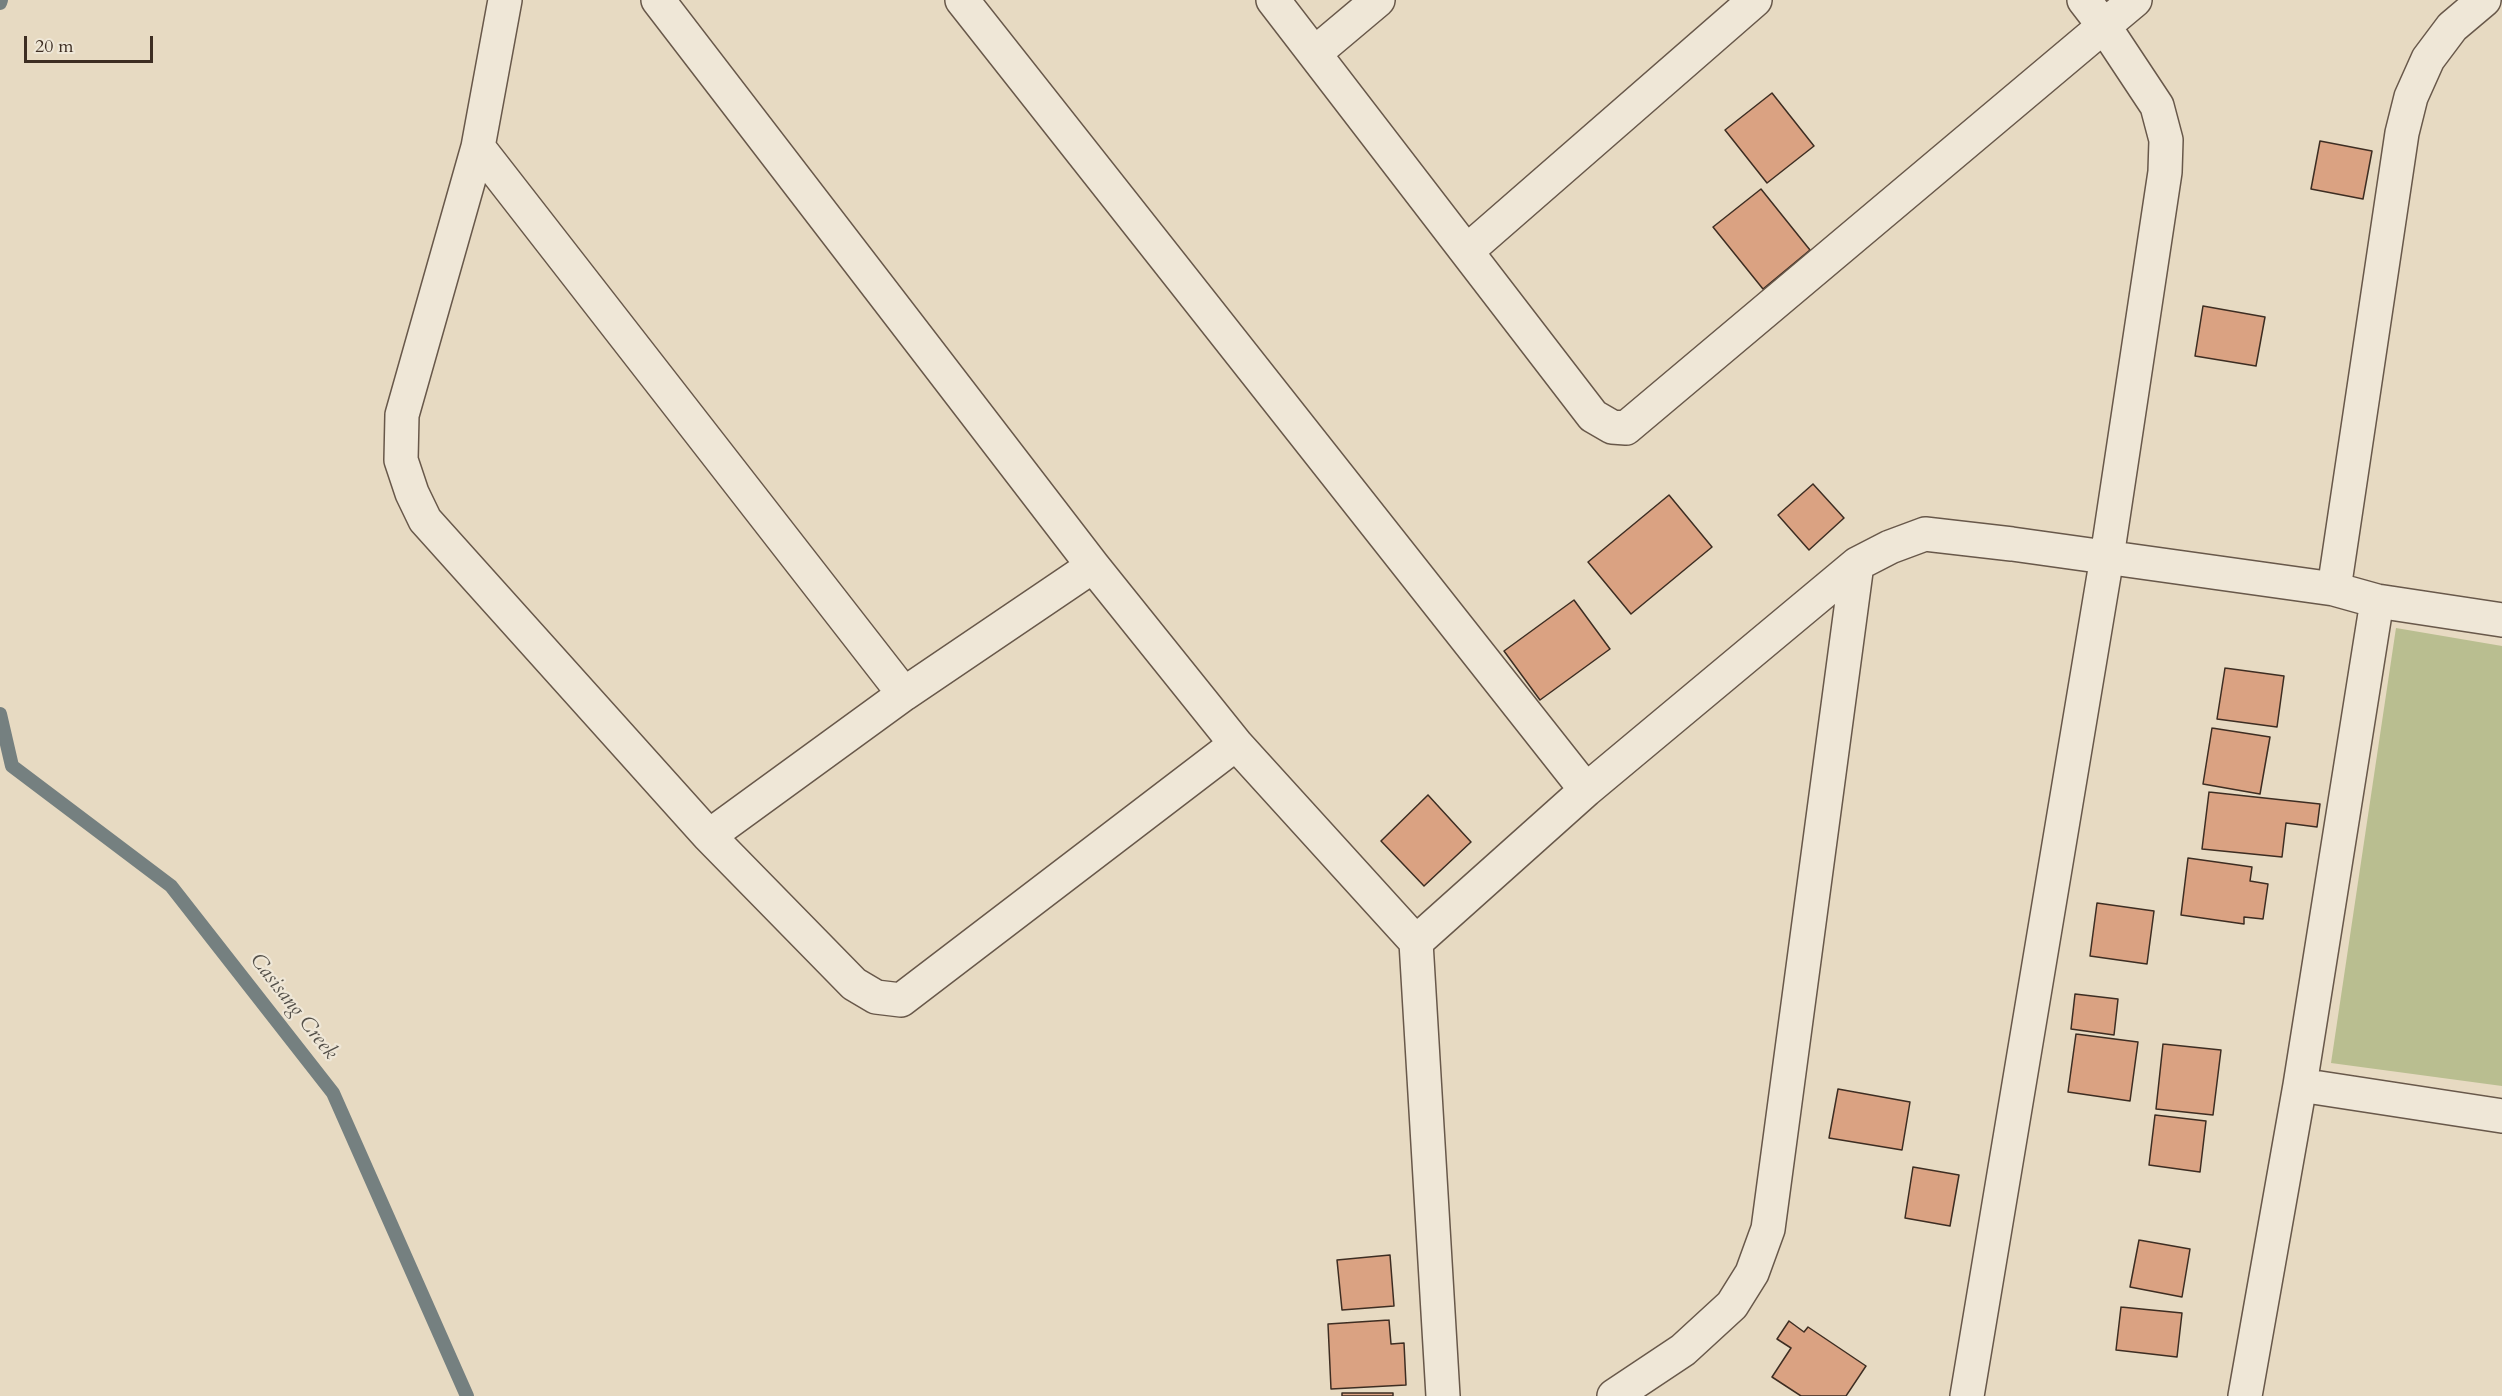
<!DOCTYPE html>
<html>
<head>
<meta charset="utf-8">
<style>
  body { margin:0 }
  #map { position:relative; width:2502px; height:1396px; overflow:hidden; background:#e7dac2; font-family:Cardo,serif }
  canvas { display:block }
  .scale { position:absolute; left:24px; top:36px; width:129px; height:27px; box-sizing:border-box; border:3px solid #3d2d22; border-top:0; padding-left:8px; font-size:18px; line-height:21px; white-space:nowrap; color:#3d2d22; -webkit-text-stroke:4px #efe7d7; paint-order:stroke }
</style>
</head>
<body>
<div id="map">
<canvas width="2502" height="1396"></canvas>
<div class="scale">20 m</div>
</div>
<script>
const c = document.querySelector('canvas').getContext('2d');
c.lineJoin = 'round';
function fillPath(path, color) { c.fillStyle = color; c.fill(path, 'evenodd'); }
const toPath = rows => new Path2D(rows.map(r => 'M' + r).join(''));
function trace(path, color, width, dash) { c.strokeStyle = color; c.lineWidth = width; c.lineCap = dash ? 'butt' : 'round'; c.setLineDash(dash || []); c.stroke(path); }
function write(font, color, halo, rows, align = 'center') {
  c.font = font + ' Cardo,serif'; c.lineWidth = 4.5; c.setLineDash([]); c.textBaseline = 'middle'; c.strokeStyle = halo; c.fillStyle = color; for (const [text, x, y, turn = 0] of rows) {
    c.save(); c.translate(x, y); c.rotate((+turn || 0) * Math.PI / 180); c.textAlign = isNaN(turn) ? turn : align; if (halo) c.strokeText(text, 0, 0); c.fillText(text, 0, 0); c.restore();
  }
}
const green = toPath([
  [2396,628,2502,646,2502,1086,2331,1063]
]);
const stream = toPath([
  [0,3,1,0],
  [0,714,12,766,171,886,333,1093,467,1396]
]);
const building = toPath([
  [1772,93,1814,146,1767,183,1725,130,1772,93],
  [2320,141,2372,151,2363,199,2311,189,2320,141],
  [1761,189,1810,250,1763,289,1713,227,1761,189],
  [2203,306,2265,317,2256,366,2195,356,2203,306],
  [1813,484,1844,518,1809,550,1778,515,1813,484],
  [1669,495,1712,547,1631,614,1588,562,1669,495],
  [1574,600,1610,649,1540,700,1504,651,1574,600],
  [2225,668,2284,676,2277,727,2217,719,2225,668],
  [2212,728,2270,737,2260,794,2203,784,2212,728],
  [2209,792,2320,804,2317,827,2286,823,2282,857,2202,849,2209,792],
  [1428,795,1471,842,1424,886,1381,841,1428,795],
  [2188,858,2252,867,2250,881,2268,884,2263,919,2244,917,2244,924,2181,915,2188,858],
  [2097,903,2154,911,2147,964,2090,956,2097,903],
  [2075,994,2118,999,2114,1035,2071,1029,2075,994],
  [2076,1034,2138,1042,2130,1101,2068,1092,2076,1034],
  [2163,1044,2221,1050,2213,1115,2156,1109,2163,1044],
  [1838,1089,1910,1102,1902,1150,1829,1138,1838,1089],
  [2155,1115,2206,1121,2200,1172,2149,1165,2155,1115],
  [1913,1167,1959,1175,1950,1226,1905,1218,1913,1167],
  [2139,1240,2190,1249,2182,1297,2130,1287,2139,1240],
  [1390,1255,1394,1306,1342,1310,1337,1260,1390,1255],
  [2121,1307,2182,1313,2177,1357,2116,1350,2121,1307],
  [1389,1320,1391,1344,1404,1343,1406,1385,1331,1389,1328,1324,1389,1320],
  [1789,1321,1804,1332,1808,1327,1866,1366,1846,1396,1801,1396,1772,1377,1791,1348,1777,1339,1789,1321],
  [1342,1393,1393,1393,1393,1396,1342,1396,1342,1393]
]);
const street = toPath([
  [505,0,478,147,402,415,401,460,412,493,425,520,709,836,854,984,876,997,901,1000,1236,744],
  [658,0,1093,566,1236,744,1416,942],
  [962,0,1586,790],
  [1273,0,1593,416,1612,427,1626,428,2104,26,2084,0],
  [1315,53,1378,0],
  [478,147,904,694],
  [1467,251,1755,0],
  [2334,589,2402,133,2411,97,2428,59,2452,27,2484,0],
  [709,836,904,694,1093,566],
  [2300,1085,2502,1116],
  [1443,1396,1416,942,1586,790,1857,564,1890,547,1925,534,2012,544,2334,589,2377,601,2502,620],
  [1614,1396,1683,1350,1732,1305,1752,1273,1768,1229,1857,564],
  [1967,1396,2107,557,2165,172,2166,140,2157,106,2104,26,2135,0],
  [2245,1396,2300,1085,2377,601]
]);
const waterNames = [
  ["Casisang Creek",293,1007,52]
];
fillPath(green, '#b9be90');
trace(stream, '#758080', 14);
fillPath(building, '#daa282');
trace(building, '#3d2d22', 1.5);
trace(street, '#68584a', 36);
trace(street, '#efe7d7', 33);
write('italic 21px', '#545049', '#efe7d7', waterNames);
</script>
</body>
</html>
